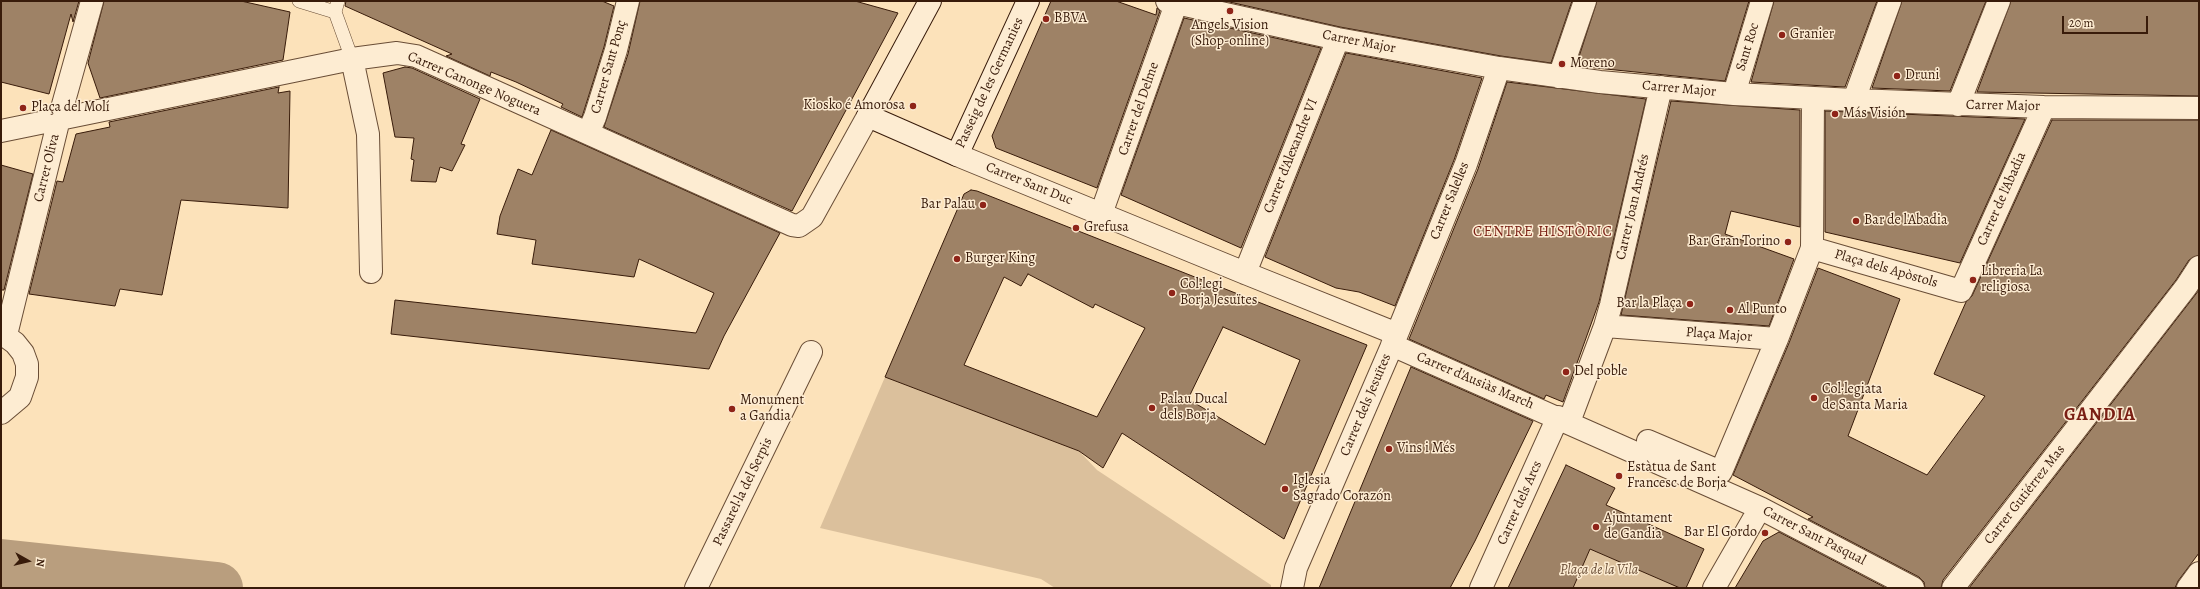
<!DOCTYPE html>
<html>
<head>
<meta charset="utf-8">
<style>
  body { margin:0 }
  #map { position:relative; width:2200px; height:589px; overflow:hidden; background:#fce2ba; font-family:Alegreya,serif }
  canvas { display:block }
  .frame { position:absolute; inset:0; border:2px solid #381b0a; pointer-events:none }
  .north { position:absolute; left:8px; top:541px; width:40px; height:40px; -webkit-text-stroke:3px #fdecd2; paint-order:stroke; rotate:98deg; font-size:11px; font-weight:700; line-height:16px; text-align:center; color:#381b0a }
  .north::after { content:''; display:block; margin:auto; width:14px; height:18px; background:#381b0a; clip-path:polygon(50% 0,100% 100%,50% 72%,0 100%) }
  .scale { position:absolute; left:2062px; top:16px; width:86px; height:18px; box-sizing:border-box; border:2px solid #381b0a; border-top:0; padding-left:5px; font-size:12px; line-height:14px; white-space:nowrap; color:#381b0a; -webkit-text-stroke:3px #fdecd2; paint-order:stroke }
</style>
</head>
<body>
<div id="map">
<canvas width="2200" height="589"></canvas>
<div class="frame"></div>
<div class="north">N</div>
<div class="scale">20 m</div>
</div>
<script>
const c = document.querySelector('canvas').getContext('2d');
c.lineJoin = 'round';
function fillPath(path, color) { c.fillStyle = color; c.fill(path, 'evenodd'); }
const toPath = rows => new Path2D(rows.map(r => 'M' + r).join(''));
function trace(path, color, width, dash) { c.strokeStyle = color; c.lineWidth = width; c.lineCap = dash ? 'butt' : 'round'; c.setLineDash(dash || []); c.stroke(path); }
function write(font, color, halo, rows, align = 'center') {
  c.font = font + ' Alegreya,serif'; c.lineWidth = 3; c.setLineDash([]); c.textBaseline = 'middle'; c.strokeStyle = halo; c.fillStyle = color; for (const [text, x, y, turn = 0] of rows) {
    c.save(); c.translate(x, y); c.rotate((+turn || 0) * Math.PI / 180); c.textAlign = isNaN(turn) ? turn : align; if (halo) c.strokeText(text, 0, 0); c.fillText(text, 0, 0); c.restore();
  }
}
const green = toPath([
  [885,377,1079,451,1097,470,1271,585,1271,588,1055,588,1041,579,820,528],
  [1590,549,1680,588,1573,588]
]);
const river = toPath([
  [1,565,217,588]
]);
const building = toPath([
  [1,1,79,1,73,22,71,14,49,94,1,82,1,1],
  [104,1,241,1,290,12,283,60,100,98,88,63,104,1],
  [346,1,602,1,614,6,604,47,582,117,561,107,563,104,516,82,491,72,490,76,446,56,452,54,345,6,346,1],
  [640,1,855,1,898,13,792,211,604,127,628,54,640,1],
  [1051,1,1116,1,1156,15,1157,8,1160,11,1097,188,996,148,992,136,1051,1],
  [1225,1,1572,1,1551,63,1501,56,1340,27,1225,1],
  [1597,1,1749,1,1725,81,1576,66,1597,1],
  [1774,1,1877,1,1845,87,1751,82,1774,1],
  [1902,1,1986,1,1950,91,1872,88,1902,1],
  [2011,1,2199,1,2199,96,1977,92,2011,1],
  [1184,18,1321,48,1241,248,1121,195,1184,18],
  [1346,53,1482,78,1454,160,1395,306,1359,292,1336,288,1265,257,1346,53],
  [405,67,412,68,480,99,461,144,465,145,452,171,440,167,436,182,411,181,414,160,411,159,414,138,395,137,383,73,405,67],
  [1507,82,1646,99,1599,302,1563,402,1546,395,1544,399,1409,339,1478,169,1507,82],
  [279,87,278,93,290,91,288,208,181,200,162,295,120,289,115,306,29,294,57,181,63,182,76,134,110,127,109,122,279,87],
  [1671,101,1800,110,1800,227,1731,211,1725,234,1794,259,1769,326,1621,315,1671,101],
  [1825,111,2025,119,1960,263,1825,232,1825,111],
  [2052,120,2199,120,2199,255,2189,260,2176,280,1943,580,1941,588,1925,588,1924,582,1919,577,1808,519,1813,517,1733,475,1789,343,1818,268,1900,299,1848,436,1927,475,1985,396,1934,374,1966,302,1972,296,2052,120],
  [551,130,780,233,724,336,709,369,391,334,395,300,696,333,714,293,639,259,634,277,532,264,536,240,497,234,500,216,518,169,532,175,551,130],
  [1,165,33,174,4,290,1,290,1,165],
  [971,190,977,191,1367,345,1284,539,1122,433,1103,468,1079,451,885,377,964,194,971,190],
  [1028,274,1093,308,1095,304,1145,328,1097,417,964,365,1004,277,1021,286,1028,274],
  [1223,327,1300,360,1265,445,1188,399,1223,327],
  [2199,290,2199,553,2178,581,2175,588,1969,588,2199,290],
  [1411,367,1533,421,1475,541,1450,588,1319,588,1411,367],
  [1566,465,1615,488,1606,505,1704,549,1686,588,1680,588,1590,549,1573,588,1508,588,1566,465],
  [1779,532,1886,588,1735,588,1763,541,1779,532]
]);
const lane = toPath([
  [299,1,335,12],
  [338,1,335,12,352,59]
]);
const street = toPath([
  [1167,1,1338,39,1499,68,1600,82,1734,94,1854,100,2044,107,2199,108],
  [352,59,368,134,371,272],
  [1559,77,1585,1],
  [1734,94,1762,1],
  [1854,100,1890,1],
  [1958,105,1999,1],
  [1,131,352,59,397,53,416,56,792,225,799,226,812,217,868,116],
  [588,133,595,117,616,50,628,1],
  [957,155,1245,273,1397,334],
  [1101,214,1176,4],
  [1812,248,1961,291,2044,107],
  [1245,273,1338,39],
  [1605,326,1777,339],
  [1,333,15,343,23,353,27,364,27,377,20,397,1,413],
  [6,335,59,119,92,1],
  [1392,345,1760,508,1913,588],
  [1569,422,1605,326,1611,305,1661,87],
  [1648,441,1721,472,1777,339,1812,248,1813,98],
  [696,588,811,352],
  [1292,588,1296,568,1397,334,1466,164,1499,68],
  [1481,588,1558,417],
  [1714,588,1760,508],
  [1953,588,2186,287,2199,267],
  [2188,588,2199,573]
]);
const secondary = toPath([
  [930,1,868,116,957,155,1028,1]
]);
const markers = [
  [1230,11,4,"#8f2418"],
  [1046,19,4,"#8f2418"],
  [1782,35,4,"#8f2418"],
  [1562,64,4,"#8f2418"],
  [1897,76,4,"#8f2418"],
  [913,106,4,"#8f2418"],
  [23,108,4,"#8f2418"],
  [1835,114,4,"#8f2418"],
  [983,205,4,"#8f2418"],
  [1856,221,4,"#8f2418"],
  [1076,228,4,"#8f2418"],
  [1788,242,4,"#8f2418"],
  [957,259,4,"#8f2418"],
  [1973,280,4,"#8f2418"],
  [1172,293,4,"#8f2418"],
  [1690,304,4,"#8f2418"],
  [1730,310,4,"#8f2418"],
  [1566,372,4,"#8f2418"],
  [1814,398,4,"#8f2418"],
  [1152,408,4,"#8f2418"],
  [732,409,4,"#8f2418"],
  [1389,449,4,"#8f2418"],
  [1619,476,4,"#8f2418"],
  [1285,489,4,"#8f2418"],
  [1596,527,4,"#8f2418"],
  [1765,533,4,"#8f2418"]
];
const poiNames = [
  ["BBVA",1054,19],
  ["Angels Vision",1230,26,"center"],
  ["(Shop-online)",1230,42,"center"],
  ["Granier",1790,35],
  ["Moreno",1570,64],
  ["Druni",1905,76],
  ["Kiosko é Amorosa",905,106,"right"],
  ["Plaça del Molí",31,108],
  ["Más Visión",1843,114],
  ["Bar Palau",975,205,"right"],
  ["Bar de l'Abadia",1864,221],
  ["Grefusa",1084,228],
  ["Bar Gran Torino",1780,242,"right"],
  ["Burger King",965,259],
  ["Libreria La",1981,272],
  ["religiosa",1981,288],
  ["Col·legi",1180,285],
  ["Borja Jesuïtes",1180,301],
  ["Bar la Plaça",1682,304,"right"],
  ["Al Punto",1738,310],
  ["Del poble",1574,372],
  ["Col·legiata",1822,390],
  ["de Santa Maria",1822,406],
  ["Palau Ducal",1160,400],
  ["dels Borja",1160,416],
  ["Monument",740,401],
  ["a Gandia",740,417],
  ["Vins i Més",1397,449],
  ["Estàtua de Sant",1627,468],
  ["Francesc de Borja",1627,484],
  ["Iglesia",1293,481],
  ["Sagrado Corazón",1293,497],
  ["Ajuntament",1604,519],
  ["de Gandia",1604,535],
  ["Bar El Gordo",1757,533,"right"]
];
const streetNames = [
  ["Carrer Major",1359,42,11],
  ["Sant Roc",1748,47,-73],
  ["Carrer Sant Ponç",609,67,-74],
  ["Passeig de les Germanies",990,83,-65],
  ["Carrer Canonge Noguera",474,84,23],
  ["Carrer Major",1679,89,5],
  ["Carrer Major",2003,106,1],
  ["Carrer del Delme",1139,109,-71],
  ["Carrer d'Alexandre VI",1291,156,-68],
  ["Carrer Oliva",47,168,-76],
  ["Carrer Sant Duc",1029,184,22],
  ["Carrer de l'Abadia",2002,199,-66],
  ["Carrer Salelles",1450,201,-68],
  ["Carrer Joan Andrés",1633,207,-77],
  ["Plaça dels Apòstols",1886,269,16],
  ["Plaça Major",1719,335,4],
  ["Carrer d'Ausiàs March",1475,381,23],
  ["Carrer dels Jesuïtes",1366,405,-67],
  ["Passarel·la del Serpis",743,492,-64],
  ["Carrer Gutiérrez Mas",2025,495,-52],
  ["Carrer dels Arcs",1520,503,-66],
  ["Carrer Sant Pasqual",1814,536,27]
];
const parkNames = [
  ["Plaça de la Vila",1599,571]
];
const neighbourhoodNames = [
  ["CENTRE HISTÒRIC",1543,232]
];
const districtNames = [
  ["GANDIA",2100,416]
];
fillPath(green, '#dbc09c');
trace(river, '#b99e7e', 52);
fillPath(building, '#9e8266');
trace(building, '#381b0a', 1);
trace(lane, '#694d36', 14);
trace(street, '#694d36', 24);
trace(secondary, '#381b0a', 24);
trace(lane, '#fdecd2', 13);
trace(street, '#fdecd2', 22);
trace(secondary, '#fdecd2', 22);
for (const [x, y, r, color] of markers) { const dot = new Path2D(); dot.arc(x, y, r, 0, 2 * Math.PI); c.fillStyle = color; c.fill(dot); trace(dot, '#fdecd2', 1.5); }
write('14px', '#381b0a', '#fdecd2', poiNames, 'left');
write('14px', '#381b0a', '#fdecd2', streetNames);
write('italic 14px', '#694d36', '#fdecd2', parkNames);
c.letterSpacing = '1px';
write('15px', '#7a1f14', '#fdecd2', neighbourhoodNames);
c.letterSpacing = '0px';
c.letterSpacing = '1px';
write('bold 18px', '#7a1f14', '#fdecd2', districtNames);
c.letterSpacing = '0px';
</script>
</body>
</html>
